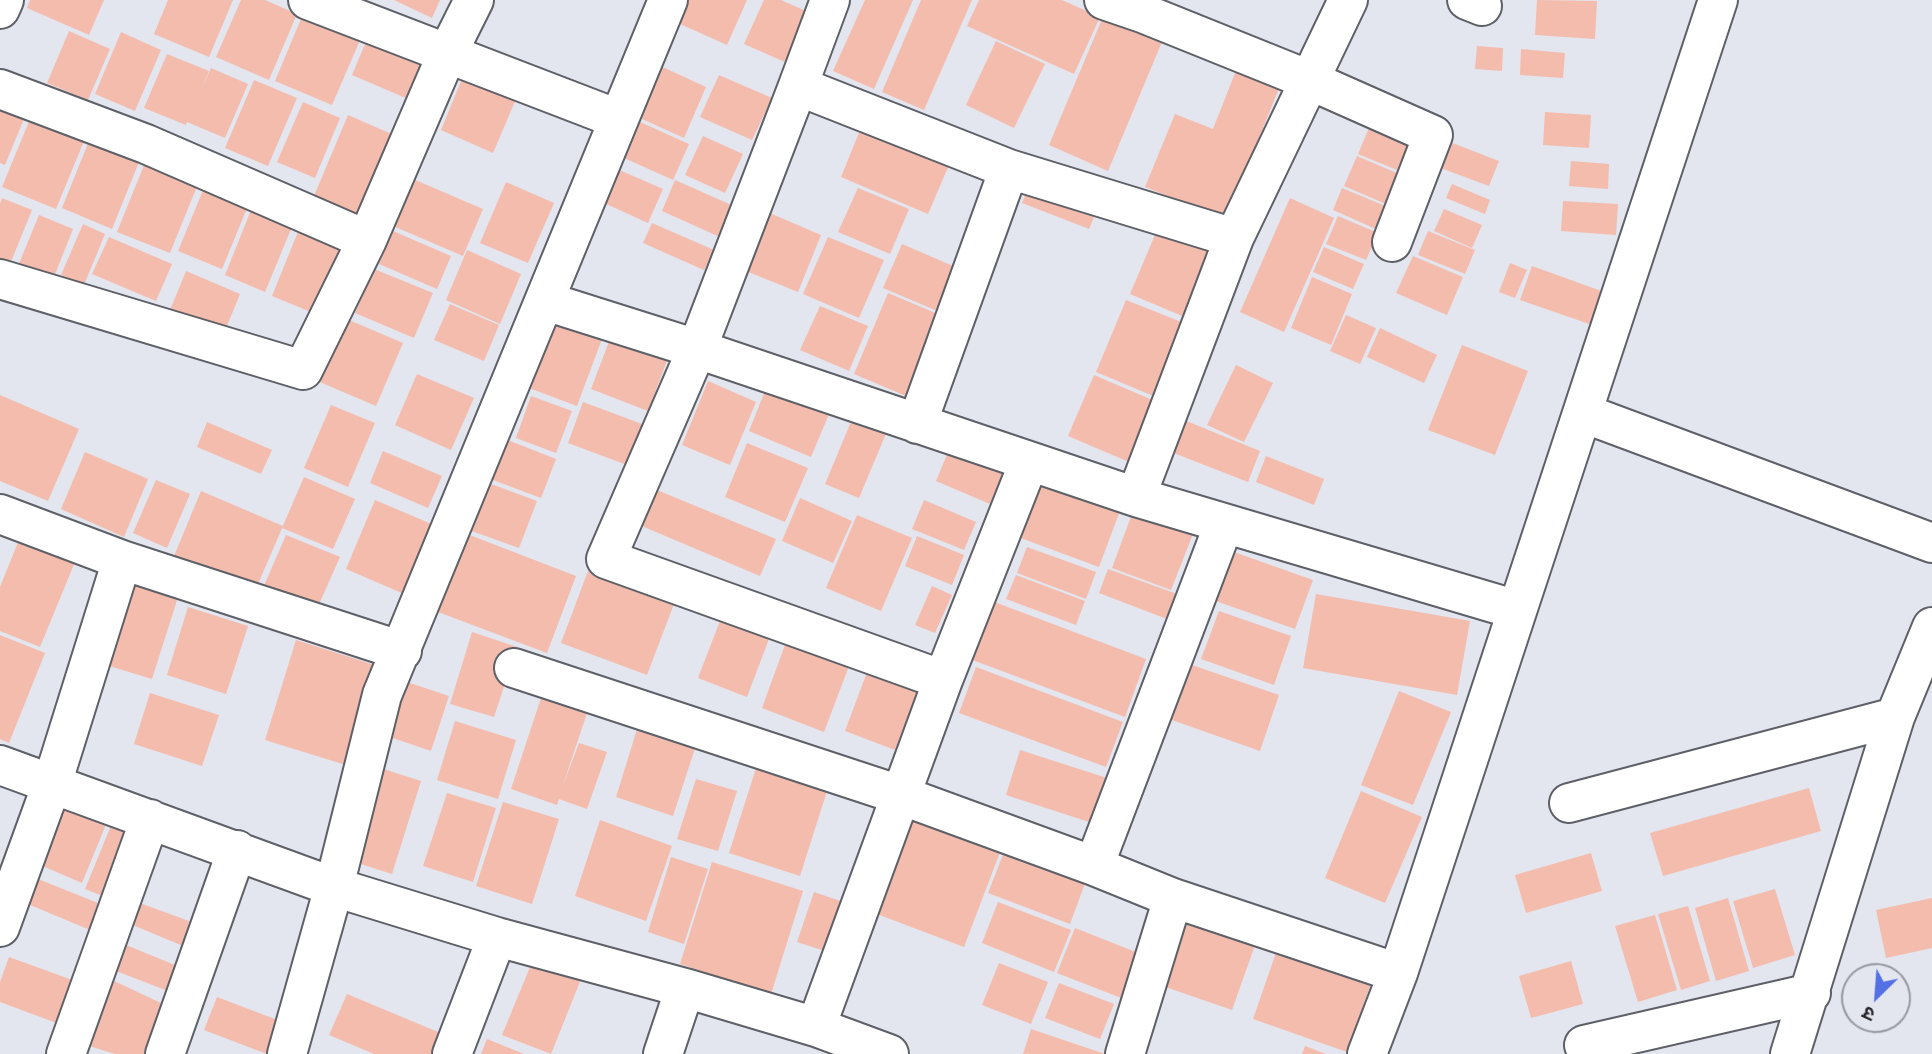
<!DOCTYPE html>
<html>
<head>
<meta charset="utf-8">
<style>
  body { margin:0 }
  #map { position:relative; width:1932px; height:1054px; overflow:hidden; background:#e3e5ef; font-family:"Playfair Display","Noto Sans Devanagari",serif }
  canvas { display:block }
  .north { position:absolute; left:1841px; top:963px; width:70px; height:70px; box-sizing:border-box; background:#e3e5ef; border:2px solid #9799a0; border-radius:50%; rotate:205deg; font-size:19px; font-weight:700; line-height:28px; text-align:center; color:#26262a }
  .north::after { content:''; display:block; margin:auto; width:24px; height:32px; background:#5370e5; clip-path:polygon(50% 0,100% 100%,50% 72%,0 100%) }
</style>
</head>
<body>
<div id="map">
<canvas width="1932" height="1054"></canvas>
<div class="north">उ</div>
</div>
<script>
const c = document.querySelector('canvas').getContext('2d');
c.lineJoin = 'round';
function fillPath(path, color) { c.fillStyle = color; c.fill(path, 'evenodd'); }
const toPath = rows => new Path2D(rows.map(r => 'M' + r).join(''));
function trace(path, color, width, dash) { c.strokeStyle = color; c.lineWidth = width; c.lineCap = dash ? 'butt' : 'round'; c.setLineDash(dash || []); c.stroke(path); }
const building = toPath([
  [30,0,104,0,89,35,27,8],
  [168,0,233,0,209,57,154,34],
  [241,0,265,0,297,14,269,80,216,57],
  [394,0,440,0,432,18],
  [678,0,747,0,727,45,669,19],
  [764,0,781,0,817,16,794,66,744,44],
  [865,0,913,0,874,89,833,71],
  [921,0,972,0,924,110,882,92],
  [979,0,1062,0,1100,17,1074,74,967,26],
  [1537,0,1597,1,1595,39,1535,35],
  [306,7,364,31,332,105,275,81],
  [1105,12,1164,37,1108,171,1049,145],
  [69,31,110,49,88,100,47,83],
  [121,32,161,50,135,111,95,94],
  [370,32,426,57,408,99,352,75],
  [996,41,1045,64,1014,128,966,105],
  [1477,46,1503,48,1502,71,1475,69],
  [1521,49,1565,53,1563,78,1520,75],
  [167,54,209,71,201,91,211,68,248,84,225,138,187,122,186,125,144,108],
  [654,63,706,87,684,138,631,114],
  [1239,63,1282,81,1226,219,1145,187,1175,114,1213,129],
  [466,69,519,92,493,153,441,130],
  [719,75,772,98,752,140,700,117],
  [254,80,297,98,268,166,225,148],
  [303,102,340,118,315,178,277,162],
  [0,103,26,114,5,165,0,163],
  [1545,112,1591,115,1589,148,1543,145],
  [348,115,396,136,362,216,314,196],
  [629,117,689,144,673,180,613,153],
  [865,118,955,151,928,214,841,177],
  [30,119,84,141,56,209,2,187],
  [1372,121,1411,137,1397,170,1358,154],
  [703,136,743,154,725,193,685,175],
  [1437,137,1499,161,1489,186,1427,163],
  [89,141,139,162,112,229,62,208],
  [151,148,204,169,170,253,117,232],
  [1357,156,1406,177,1393,207,1344,186],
  [1571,161,1609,164,1608,189,1569,186],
  [608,165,663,189,648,223,593,198],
  [413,179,483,209,463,256,393,226],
  [675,180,736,207,722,238,662,211],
  [1031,181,1100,203,1089,229,1022,203],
  [506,182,554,203,528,263,480,243],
  [206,183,250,201,222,269,178,251],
  [1452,184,1490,200,1485,214,1446,198],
  [858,188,909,209,890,254,838,232],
  [1342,188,1395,210,1385,233,1333,210],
  [2,198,32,210,4,279,0,277,0,204],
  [1290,198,1334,218,1284,332,1240,312],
  [255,200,296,217,265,292,225,275],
  [1563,201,1618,204,1616,235,1561,231],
  [1444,209,1482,225,1472,248,1434,231],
  [765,211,821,235,798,292,741,269],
  [39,215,73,229,48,292,13,278],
  [1338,216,1378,233,1366,260,1326,244],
  [304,217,356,238,323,317,272,296],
  [652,223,714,250,704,270,643,243],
  [1160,223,1224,251,1194,321,1130,294],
  [83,224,105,234,84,285,61,275],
  [393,231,451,256,437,289,379,264],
  [1428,231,1475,250,1465,274,1418,255],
  [109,237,172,264,156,301,92,274],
  [828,237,884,260,859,318,803,294],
  [902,244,960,269,942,313,883,288],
  [1324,247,1364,264,1353,289,1313,272],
  [467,250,521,274,500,324,446,300],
  [1413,256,1463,277,1447,315,1396,293],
  [1510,263,1527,270,1515,298,1499,292],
  [1532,266,1607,293,1595,326,1520,300],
  [374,269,433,293,414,338,355,313],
  [186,271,240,294,222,338,168,315],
  [1312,277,1352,294,1331,345,1291,328],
  [888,293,940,315,906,396,854,374],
  [1126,300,1189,325,1158,398,1096,372],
  [450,304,499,325,484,361,434,340],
  [820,306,868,326,849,371,800,350],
  [1346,315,1376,328,1360,364,1330,351],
  [342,317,403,343,376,406,315,380],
  [546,318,602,339,577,406,521,385],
  [1380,328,1437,355,1424,383,1367,357],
  [610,339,667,361,648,411,591,389],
  [1462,345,1528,371,1495,455,1428,430],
  [1236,365,1273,383,1244,442,1207,425],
  [417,374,474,398,451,450,395,425],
  [1094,375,1155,401,1129,462,1068,436],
  [771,376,834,402,811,457,749,431],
  [708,381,756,402,730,465,682,445],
  [0,395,79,429,48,501,0,481],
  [531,396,572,411,556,453,516,438],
  [583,402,642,424,627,465,568,443],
  [331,405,375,423,348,487,304,468],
  [856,410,890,424,859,498,825,484],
  [1184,420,1260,451,1248,482,1171,452],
  [207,422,272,450,261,474,197,447],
  [500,437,556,459,541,498,485,477],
  [747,443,808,468,785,522,725,497],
  [951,445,1005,468,990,504,936,481],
  [383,451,442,476,428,508,370,483],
  [85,452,148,479,124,537,61,509],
  [1266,456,1324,479,1314,505,1256,482],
  [304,477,355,499,333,549,282,528],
  [1040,478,1121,508,1099,567,1018,537],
  [156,480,190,494,167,548,133,533],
  [483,481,537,501,519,548,466,529],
  [652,488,776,539,760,576,637,524],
  [201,491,283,526,255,591,174,556],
  [800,498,852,521,833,563,782,541],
  [375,500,441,528,411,597,346,569],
  [924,500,976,522,964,550,912,529],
  [1133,511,1193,534,1171,590,1112,568],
  [857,515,912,538,881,611,826,588],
  [467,534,576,576,547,653,438,612],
  [21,535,77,557,40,647,0,631,0,587],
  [286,535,340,557,316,611,263,588],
  [917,536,964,555,952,585,905,566],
  [1027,547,1096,572,1086,599,1017,573],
  [1231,551,1313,580,1295,629,1213,600],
  [1108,569,1177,594,1167,619,1099,593],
  [588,571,674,604,647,675,561,643],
  [1016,575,1085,601,1076,625,1006,599],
  [123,577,179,594,152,679,96,662],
  [932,586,952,595,935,633,915,625],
  [1316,594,1470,621,1457,695,1303,668],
  [989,600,1146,659,1125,717,967,658],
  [188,607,248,626,226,694,167,675],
  [1219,611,1291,636,1274,685,1201,659],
  [723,613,772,631,747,697,698,678],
  [472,632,517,647,494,717,450,704],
  [0,635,45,653,9,743,0,739],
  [296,640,381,667,349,766,265,740],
  [786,642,849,666,824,732,762,708],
  [1189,664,1279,695,1260,751,1169,719],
  [869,667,919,686,895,750,845,731],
  [976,667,1123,722,1106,767,959,713],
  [395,678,449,696,431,751,378,733],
  [1399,691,1451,712,1413,805,1361,785],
  [150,693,219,715,202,766,134,744],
  [541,698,587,713,562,788,579,743,607,752,587,809,559,799,557,805,511,789],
  [455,721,516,740,498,799,437,780],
  [639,723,697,742,673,816,616,797],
  [1020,750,1107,778,1092,823,1006,795],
  [757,765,828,788,800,876,729,853],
  [374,766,421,781,392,874,345,859],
  [696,779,737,791,718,851,677,839],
  [1809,788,1821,831,1663,876,1650,833],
  [1361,791,1422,817,1385,903,1325,878],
  [447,793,496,808,473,882,423,866],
  [65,799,109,817,82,883,38,864],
  [503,802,559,819,532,904,476,886],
  [915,814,1002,847,964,947,877,914],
  [115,816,137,825,108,898,85,889],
  [600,820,672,846,646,921,575,896],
  [1006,847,1087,878,1070,924,988,893],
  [1591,853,1602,891,1526,913,1515,875],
  [671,857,708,869,684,944,648,932],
  [712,862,803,891,771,994,680,964],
  [33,877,113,909,102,935,23,902],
  [1775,889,1795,955,1753,968,1733,901],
  [814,892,849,904,834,954,797,942],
  [1728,898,1749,971,1716,981,1695,908],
  [1932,898,1932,948,1886,958,1876,910],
  [137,902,189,921,183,946,128,923],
  [998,902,1071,930,1054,972,982,943],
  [1182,904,1260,931,1232,1010,1154,983],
  [1688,906,1710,981,1681,990,1658,914],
  [1655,915,1677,990,1638,1002,1615,926],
  [1075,928,1146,956,1129,1001,1057,973],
  [1279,944,1373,977,1347,1052,1253,1019],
  [126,945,175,965,168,991,116,971],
  [535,955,583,974,551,1054,502,1035],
  [9,957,86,985,70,1028,0,1002,0,982],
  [1571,961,1583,1004,1531,1018,1519,976],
  [999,963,1048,982,1031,1024,982,1005],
  [110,979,163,1004,146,1054,115,1054,83,1044],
  [1059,983,1114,1004,1100,1039,1045,1018],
  [347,994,450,1037,443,1054,374,1054,329,1035],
  [217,997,288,1024,277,1054,267,1054,204,1030],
  [1031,1029,1105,1054,1023,1054],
  [487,1039,524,1054,481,1054],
  [1305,1046,1326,1054,1302,1054]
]);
const street = toPath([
  [308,0,618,119],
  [830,0,798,86,1009,169,1234,238],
  [1104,0,1145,14,1309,80,1433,135,1392,242],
  [1467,0,1482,6],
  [0,9,4,0],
  [798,86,697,349,606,559,943,680],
  [0,89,146,144,367,240],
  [0,279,303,370,367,240,447,54,474,0],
  [545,301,697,349,1136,497,1517,610],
  [1583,413,1932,543],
  [917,424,1009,169],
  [1136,497,1234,238,1348,0],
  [0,514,122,560,402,651],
  [514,668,900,795,1094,866,1173,898,1398,973],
  [0,765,334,887,497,937,685,988,816,1027,889,1054],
  [1569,803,1895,717],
  [1094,866,1224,524],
  [0,927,52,784,122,560],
  [816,1027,943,680,1029,462],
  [1584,1045,1811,993],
  [66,1054,150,819],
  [165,1054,237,850],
  [287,1054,334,887,382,695,668,0],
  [452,1054,497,937],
  [663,1054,685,988],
  [1125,1054,1173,898],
  [1367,1054,1398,973,1718,0],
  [1790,1054,1895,717,1932,627]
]);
fillPath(building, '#f4bcad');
trace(street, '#5e6068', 42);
trace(street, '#fff', 38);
</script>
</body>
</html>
